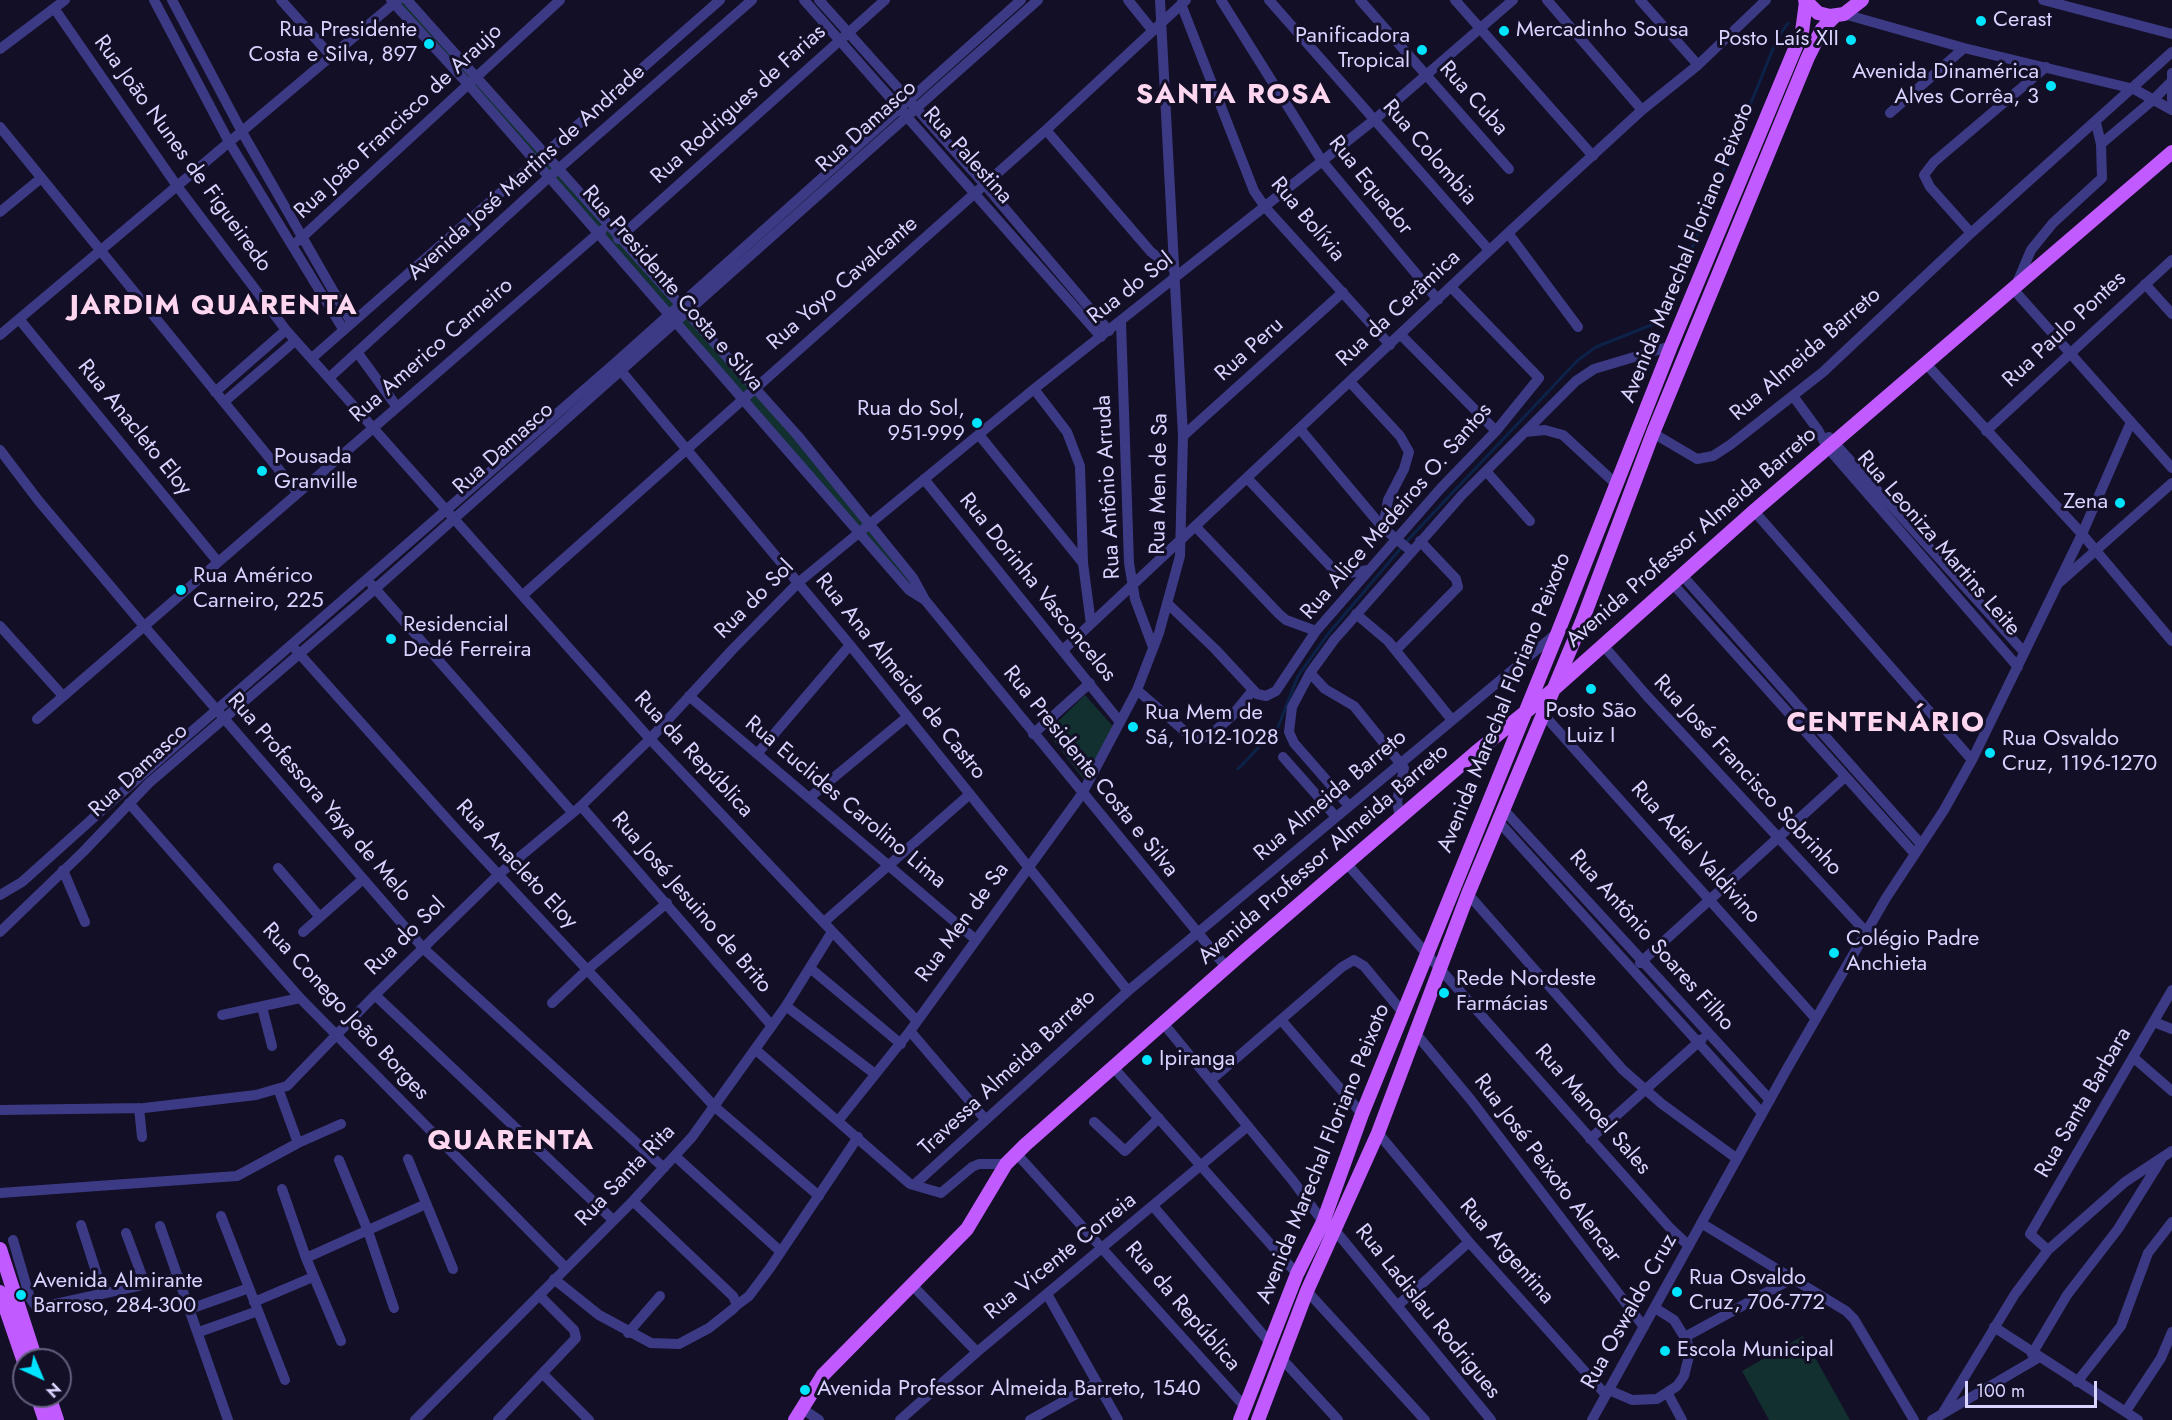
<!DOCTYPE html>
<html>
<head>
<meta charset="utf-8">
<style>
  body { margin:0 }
  #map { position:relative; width:2172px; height:1420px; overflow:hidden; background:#130f26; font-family:Jost,sans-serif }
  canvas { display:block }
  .north { position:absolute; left:12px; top:1348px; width:60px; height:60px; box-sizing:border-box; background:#130f26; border:2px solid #625e7d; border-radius:50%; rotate:136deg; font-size:16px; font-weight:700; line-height:24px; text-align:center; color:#d9d4ff }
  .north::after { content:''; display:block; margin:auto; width:21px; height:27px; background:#00e5ff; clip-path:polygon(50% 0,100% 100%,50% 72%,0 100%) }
  .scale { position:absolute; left:1965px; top:1381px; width:132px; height:27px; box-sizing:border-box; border:3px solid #d9d4ff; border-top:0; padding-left:8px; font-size:18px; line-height:21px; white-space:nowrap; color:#d9d4ff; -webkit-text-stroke:4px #130f26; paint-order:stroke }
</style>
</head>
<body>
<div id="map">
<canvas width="2172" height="1420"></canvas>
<div class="north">N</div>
<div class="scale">100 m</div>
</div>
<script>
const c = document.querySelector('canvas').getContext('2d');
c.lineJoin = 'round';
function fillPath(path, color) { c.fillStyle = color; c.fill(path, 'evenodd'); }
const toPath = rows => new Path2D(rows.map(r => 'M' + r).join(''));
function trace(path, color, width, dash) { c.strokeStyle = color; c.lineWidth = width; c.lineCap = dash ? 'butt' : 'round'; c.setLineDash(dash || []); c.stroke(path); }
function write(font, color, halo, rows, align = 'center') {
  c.font = font + ' Jost,sans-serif'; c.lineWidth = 6; c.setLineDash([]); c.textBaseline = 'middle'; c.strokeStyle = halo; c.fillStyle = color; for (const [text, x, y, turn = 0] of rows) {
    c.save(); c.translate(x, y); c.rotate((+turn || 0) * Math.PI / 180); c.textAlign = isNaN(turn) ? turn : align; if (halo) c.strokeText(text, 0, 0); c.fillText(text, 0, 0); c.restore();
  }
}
const green = toPath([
  [394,0,403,0,750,387,865,522,922,597],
  [1085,695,1118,732,1088,785,1047,732],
  [1803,1336,1850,1420,1769,1420,1742,1371]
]);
const stream = toPath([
  [1405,543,1578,360,1596,347,1659,322,1667,309,1777,39,1788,23],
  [1238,769,1278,727,1298,676,1328,634,1401,548]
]);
const minor = toPath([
  [154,0,229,142,343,329],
  [172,0,242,132,351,322],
  [281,0,331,56],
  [391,0,468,84,909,590,925,600],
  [407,0,798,436,913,578,925,600,1226,967],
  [804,0,1101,337],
  [819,0,985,185,1109,331],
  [1128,0,1153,31],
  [1221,0,1322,161,1438,300],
  [1269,0,1489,250],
  [1360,0,1509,169],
  [1455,0,1593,156],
  [1547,0,1642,110],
  [1640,0,1698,65],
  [2043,0,2172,34],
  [1181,4,1254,191,1265,207,1390,345],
  [54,8,177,186,286,330,650,739,917,1021],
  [1844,14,1964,48,2134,89,2172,110],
  [0,49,65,0],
  [2172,73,2172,100],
  [1890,113,1964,48],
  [2096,123,2101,144,2102,178,2053,223,2031,250,2014,290,2172,468],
  [0,127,298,493],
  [1046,130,1151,252,1174,269],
  [2101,144,2153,100,2172,81],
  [0,212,40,179],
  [1508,233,1578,327],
  [1971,233,1930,187,1924,175,1934,162,2046,67],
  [618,239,885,0],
  [298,241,560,0],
  [2145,284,2172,314],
  [19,319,218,562],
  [1121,322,1129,563,1135,599,1153,647],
  [0,335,398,0],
  [1401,335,1496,431],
  [357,352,397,407],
  [312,358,720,0],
  [1927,365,2082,534,2172,641],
  [617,366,850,645,1128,991],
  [330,377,548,178,752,0],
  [1350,382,1400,436,1409,452,1404,469,1388,500,1383,528],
  [1034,389,1067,432,1080,466,1083,563,1091,624],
  [215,392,286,330],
  [1793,396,1818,430,1827,447,2018,667],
  [224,402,295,341],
  [1300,429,1383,528,1411,551],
  [1986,431,2172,260],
  [1525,432,1545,430,1563,435,1616,484],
  [1653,433,1697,459,1713,456,1730,445,1823,372,1971,233,2172,52],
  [980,436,1083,563],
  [1183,436,1343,292],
  [1829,437,2024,652],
  [0,450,38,500,144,626,424,949,664,1168],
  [1486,471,1530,521],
  [1247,478,1335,571,1343,574,1368,570],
  [924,479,1120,722],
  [1754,511,1972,760],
  [1195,526,1279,614,1286,620,1316,631],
  [1682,575,1920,843],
  [2060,582,2172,483],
  [1672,583,1915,854],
  [372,585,572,812],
  [523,595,1046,130,1186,0],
  [1167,603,1215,649,1257,694,1266,696,1276,691,1316,631,1441,488,1496,431,1539,378,1451,287],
  [1356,614,1388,641,1452,720],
  [0,626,63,696],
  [1602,644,1647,696,1866,932],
  [296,650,456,829,715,1107,819,1196],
  [1063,650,1508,233,1642,110,1698,65,1766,0],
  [1396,650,1458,587,1456,579,1420,541],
  [1310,673,1325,689,1354,706,1400,763,1404,768,1397,801,1400,819],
  [1137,690,1196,741,1210,735,1231,717,1253,690],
  [689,696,975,939],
  [1544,715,1816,1019],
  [37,719,602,230],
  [1033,734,1090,683],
  [757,754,850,645],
  [1283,757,1336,817],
  [809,798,907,717],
  [129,803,300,998,565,1267],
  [581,806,772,1026],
  [1349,806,1294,743,1289,732,1292,707,1310,673,1334,640,1462,495,1576,381,1594,369,1671,346],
  [1503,809,1770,1100],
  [1499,822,1762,1113],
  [1347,864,1670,1228,1689,1246],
  [278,868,319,916],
  [63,870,85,922],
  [1468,894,1623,1070,1662,1104,1736,1158],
  [0,895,22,882,120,794,615,363,1021,0],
  [824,922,970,794],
  [0,932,83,852,149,783,375,589,1038,0],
  [303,932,362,880],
  [1640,963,1845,777],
  [810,968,901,1044],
  [375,995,612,1219],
  [552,1003,587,970,667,903],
  [786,1006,875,1074],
  [262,1007,272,1046],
  [222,1015,300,998],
  [1282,1021,1362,1114],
  [2154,1022,2172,1029],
  [1163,1023,1293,1181,1323,1222],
  [910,1031,985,1119],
  [1417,1035,1471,1100,1644,1327],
  [756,1050,910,1184,941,1193,972,1167,979,1164,1006,1164],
  [2134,1058,2172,1091],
  [1113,1067,1297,1274],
  [1211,1080,1342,967,1354,960,1364,966,1404,1014],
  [279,1091,298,1143],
  [139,1108,142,1137],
  [0,1110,144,1108,256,1095,287,1086,375,995,498,875,581,806,650,739,733,649,799,582,1034,389,1374,120,1513,0],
  [838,1121,910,1031,1082,794,1137,690,1159,633,1180,556,1183,436,1160,0],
  [1094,1122,1125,1151,1159,1118],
  [1378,1133,1469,1242,1606,1395],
  [1590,1139,1702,1039],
  [1016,1153,1245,1407],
  [675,1156,781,1252],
  [408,1159,453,1269],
  [339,1160,368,1231,394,1308],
  [915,1184,1128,991,1558,632],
  [282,1189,306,1258,341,1341],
  [0,1193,237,1176,298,1143,341,1124],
  [1153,1206,1271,1344],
  [221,1216,285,1380],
  [1701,1223,1846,1311,1854,1319,1914,1420],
  [81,1225,103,1293],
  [160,1226,228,1420],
  [1334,1229,1491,1420],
  [126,1233,145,1284],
  [13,1240,30,1298,37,1308,179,1277],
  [2048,1250,2030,1234,2172,990],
  [306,1258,426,1204],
  [554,1279,599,1315,651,1343,679,1344,709,1328,733,1309,737,1305,733,1296,633,1201],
  [912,1285,977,1352],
  [1307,1291,1425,1420],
  [1047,1294,1118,1420],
  [254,1302,313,1277],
  [737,1305,749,1296,770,1268,858,1137],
  [1397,1306,1469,1242],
  [190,1309,249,1288],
  [1994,1327,2138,1420],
  [199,1332,258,1311],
  [628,1333,660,1296],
  [1685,1337,1793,1278],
  [2032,1354,2067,1295,2118,1229,2161,1160],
  [1282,1359,1338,1420],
  [543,1374,589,1420],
  [2077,1382,2121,1326,2148,1253,2172,1222],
  [1609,1390,1632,1400,1657,1399,1677,1386,1684,1376,1690,1352,1687,1341,1674,1320,1655,1308],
  [1668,1394,1682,1420],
  [801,1408,819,1420],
  [2126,1411,2161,1358,2172,1332],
  [1942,1414,2015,1294,2048,1250,2125,1182,2172,1151],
  [415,1420,633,1201,692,1137,786,1006,832,932],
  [498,1420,576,1338,574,1330,539,1295],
  [900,1420,977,1352,1248,1126],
  [1030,1420,1096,1383],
  [1592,1420,1788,1067,1886,898,1944,810,1972,760,2082,534,2131,422],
  [1932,1420,2038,1358]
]);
const major = toPath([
  [1805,0,1818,13,1830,16,1844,14,1862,0],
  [0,1249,36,1360],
  [0,1292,24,1362],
  [37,1396,45,1420],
  [49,1396,57,1420],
  [795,1420,823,1375,967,1229,1006,1164,1025,1145,1247,949,1475,753,1554,689,1754,511,2172,152],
  [1240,1420,1297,1274,1323,1222,1362,1114,1558,632,1671,346,1802,32,1806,2],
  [1258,1420,1307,1291,1378,1133,1468,894,1583,619,1653,433,1808,57,1822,29,1835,16]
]);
const markers = [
  [1981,21,6,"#00e5ff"],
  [1504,31,6,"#00e5ff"],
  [1851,40,6,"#00e5ff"],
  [429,44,6,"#00e5ff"],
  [1422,50,6,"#00e5ff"],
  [2051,86,6,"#00e5ff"],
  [977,423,6,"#00e5ff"],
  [262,471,6,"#00e5ff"],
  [2120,503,6,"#00e5ff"],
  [181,590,6,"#00e5ff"],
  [391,639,6,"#00e5ff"],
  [1591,689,6,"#00e5ff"],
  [1133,727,6,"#00e5ff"],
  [1990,753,6,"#00e5ff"],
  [1834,953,6,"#00e5ff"],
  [1444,993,6,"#00e5ff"],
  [1147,1060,6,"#00e5ff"],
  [1677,1292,6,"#00e5ff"],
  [21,1295,6,"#00e5ff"],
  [1665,1351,6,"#00e5ff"],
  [805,1390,6,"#00e5ff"]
];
const poiNames = [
  ["Cerast",1993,21],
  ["Rua Presidente",417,31,"right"],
  ["Costa e Silva, 897",417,56,"right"],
  ["Mercadinho Sousa",1516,31],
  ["Panificadora",1410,37,"right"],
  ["Tropical",1410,62,"right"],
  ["Posto Laís XII",1839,40,"right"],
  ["Avenida Dinamérica",2039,73,"right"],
  ["Alves Corrêa, 3",2039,98,"right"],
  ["Rua do Sol,",965,410,"right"],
  ["951-999",965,435,"right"],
  ["Pousada",274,458],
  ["Granville",274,483],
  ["Zena",2108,503,"right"],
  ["Rua Américo",193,577],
  ["Carneiro, 225",193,602],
  ["Residencial",403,626],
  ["Dedé Ferreira",403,651],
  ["Posto São",1591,712,"center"],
  ["Luiz I",1591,737,"center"],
  ["Rua Mem de",1145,714],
  ["Sá, 1012-1028",1145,739],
  ["Rua Osvaldo",2002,740],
  ["Cruz, 1196-1270",2002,765],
  ["Colégio Padre",1846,940],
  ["Anchieta",1846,965],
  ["Rede Nordeste",1456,980],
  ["Farmácias",1456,1005],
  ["Ipiranga",1159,1060],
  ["Rua Osvaldo",1689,1279],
  ["Cruz, 706-772",1689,1304],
  ["Avenida Almirante",33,1282],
  ["Barroso, 284-300",33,1307],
  ["Escola Municipal",1677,1351],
  ["Avenida Professor Almeida Barreto, 1540",817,1390]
];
const streetNames = [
  ["Rua Cuba",1473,99,48],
  ["Rua Rodrigues de Farias",739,105,-42],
  ["Rua João Francisco de Araujo",399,122,-43],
  ["Rua Damasco",867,127,-42],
  ["Rua Colombia",1429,153,49],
  ["Rua João Nunes de Figueiredo",182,154,54],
  ["Rua Palestina",967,156,48],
  ["Avenida José Martins de Andrade",527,173,-42],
  ["Rua Equador",1370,186,51],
  ["Rua Bolívia",1307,220,50],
  ["Avenida Marechal Floriano Peixoto",1688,253,-68],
  ["Rua Yoyo Cavalcante",843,284,-41],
  ["Rua Presidente Costa e Silva",672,289,49],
  ["Rua do Sol",1131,289,-38],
  ["Rua da Cerâmica",1399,309,-43],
  ["Rua Paulo Pontes",2065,330,-43],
  ["Rua Peru",1250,350,-42],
  ["Rua Americo Carneiro",432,351,-41],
  ["Rua Almeida Barreto",1806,355,-41],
  ["Rua Anacleto Eloy",134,428,51],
  ["Rua Damasco",504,449,-42],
  ["Rua Men de Sa",1160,484,-89],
  ["Rua Antônio Arruda",1109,487,-93],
  ["Rua Alice Medeiros O. Santos",1397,512,-49],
  ["Avenida Professor Almeida Barreto",1692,538,-41],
  ["Rua Leoniza Martins Leite",1938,544,49],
  ["Rua Dorinha Vasconcelos",1037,588,51],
  ["Rua do Sol",755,600,-45],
  ["Rua Ana Almeida de Castro",900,677,51],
  ["Avenida Marechal Floriano Peixoto",1505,703,-68],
  ["Rua da República",693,755,47],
  ["Rua Damasco",139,771,-43],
  ["Rua Presidente Costa e Silva",1090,772,51],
  ["Rua José Francisco Sobrinho",1747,776,47],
  ["Rua Almeida Barreto",1331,796,-40],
  ["Rua Professora Yaya de Melo",319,798,49],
  ["Rua Euclides Carolino Lima",845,803,40],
  ["Rua Adiel Valdivino",1695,853,48],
  ["Avenida Professor Almeida Barreto",1324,855,-41],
  ["Rua Anacleto Eloy",516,865,47],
  ["Rua José Jesuino de Brito",691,903,49],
  ["Rua Men de Sa",963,923,-54],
  ["Rua do Sol",406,937,-44],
  ["Rua Antônio Soares Filho",1651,941,48],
  ["Rua Conego João Borges",345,1012,47],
  ["Travessa Almeida Barreto",1008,1073,-43],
  ["Rua Santa Barbara",2084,1103,-60],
  ["Rua Manoel Sales",1592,1110,49],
  ["Avenida Marechal Floriano Peixoto",1324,1154,-68],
  ["Rua José Peixoto Alencar",1547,1169,53],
  ["Rua Santa Rita",626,1176,-46],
  ["Rua Argentina",1506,1252,49],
  ["Rua Vicente Correia",1061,1257,-39],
  ["Rua da República",1182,1307,49],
  ["Rua Ladislau Rodrigues",1427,1312,51],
  ["Rua Oswaldo Cruz",1630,1312,-61]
];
const districtNames = [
  ["SANTA ROSA",1234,96],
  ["JARDIM QUARENTA",214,307],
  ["CENTENÁRIO",1886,724],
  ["QUARENTA",511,1142]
];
fillPath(green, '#12302f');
trace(stream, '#0c2248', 3);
trace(minor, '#3d3a85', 10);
trace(major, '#c25bff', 14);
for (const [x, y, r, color] of markers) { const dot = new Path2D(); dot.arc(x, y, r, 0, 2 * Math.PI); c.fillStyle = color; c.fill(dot); trace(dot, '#130f26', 2); }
write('22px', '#d9d4ff', '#130f26', poiNames, 'left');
write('22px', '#d9d4ff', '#130f26', streetNames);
c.letterSpacing = '1.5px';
write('bold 28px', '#ffd6f0', '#130f26', districtNames);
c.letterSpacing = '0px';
</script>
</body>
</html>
